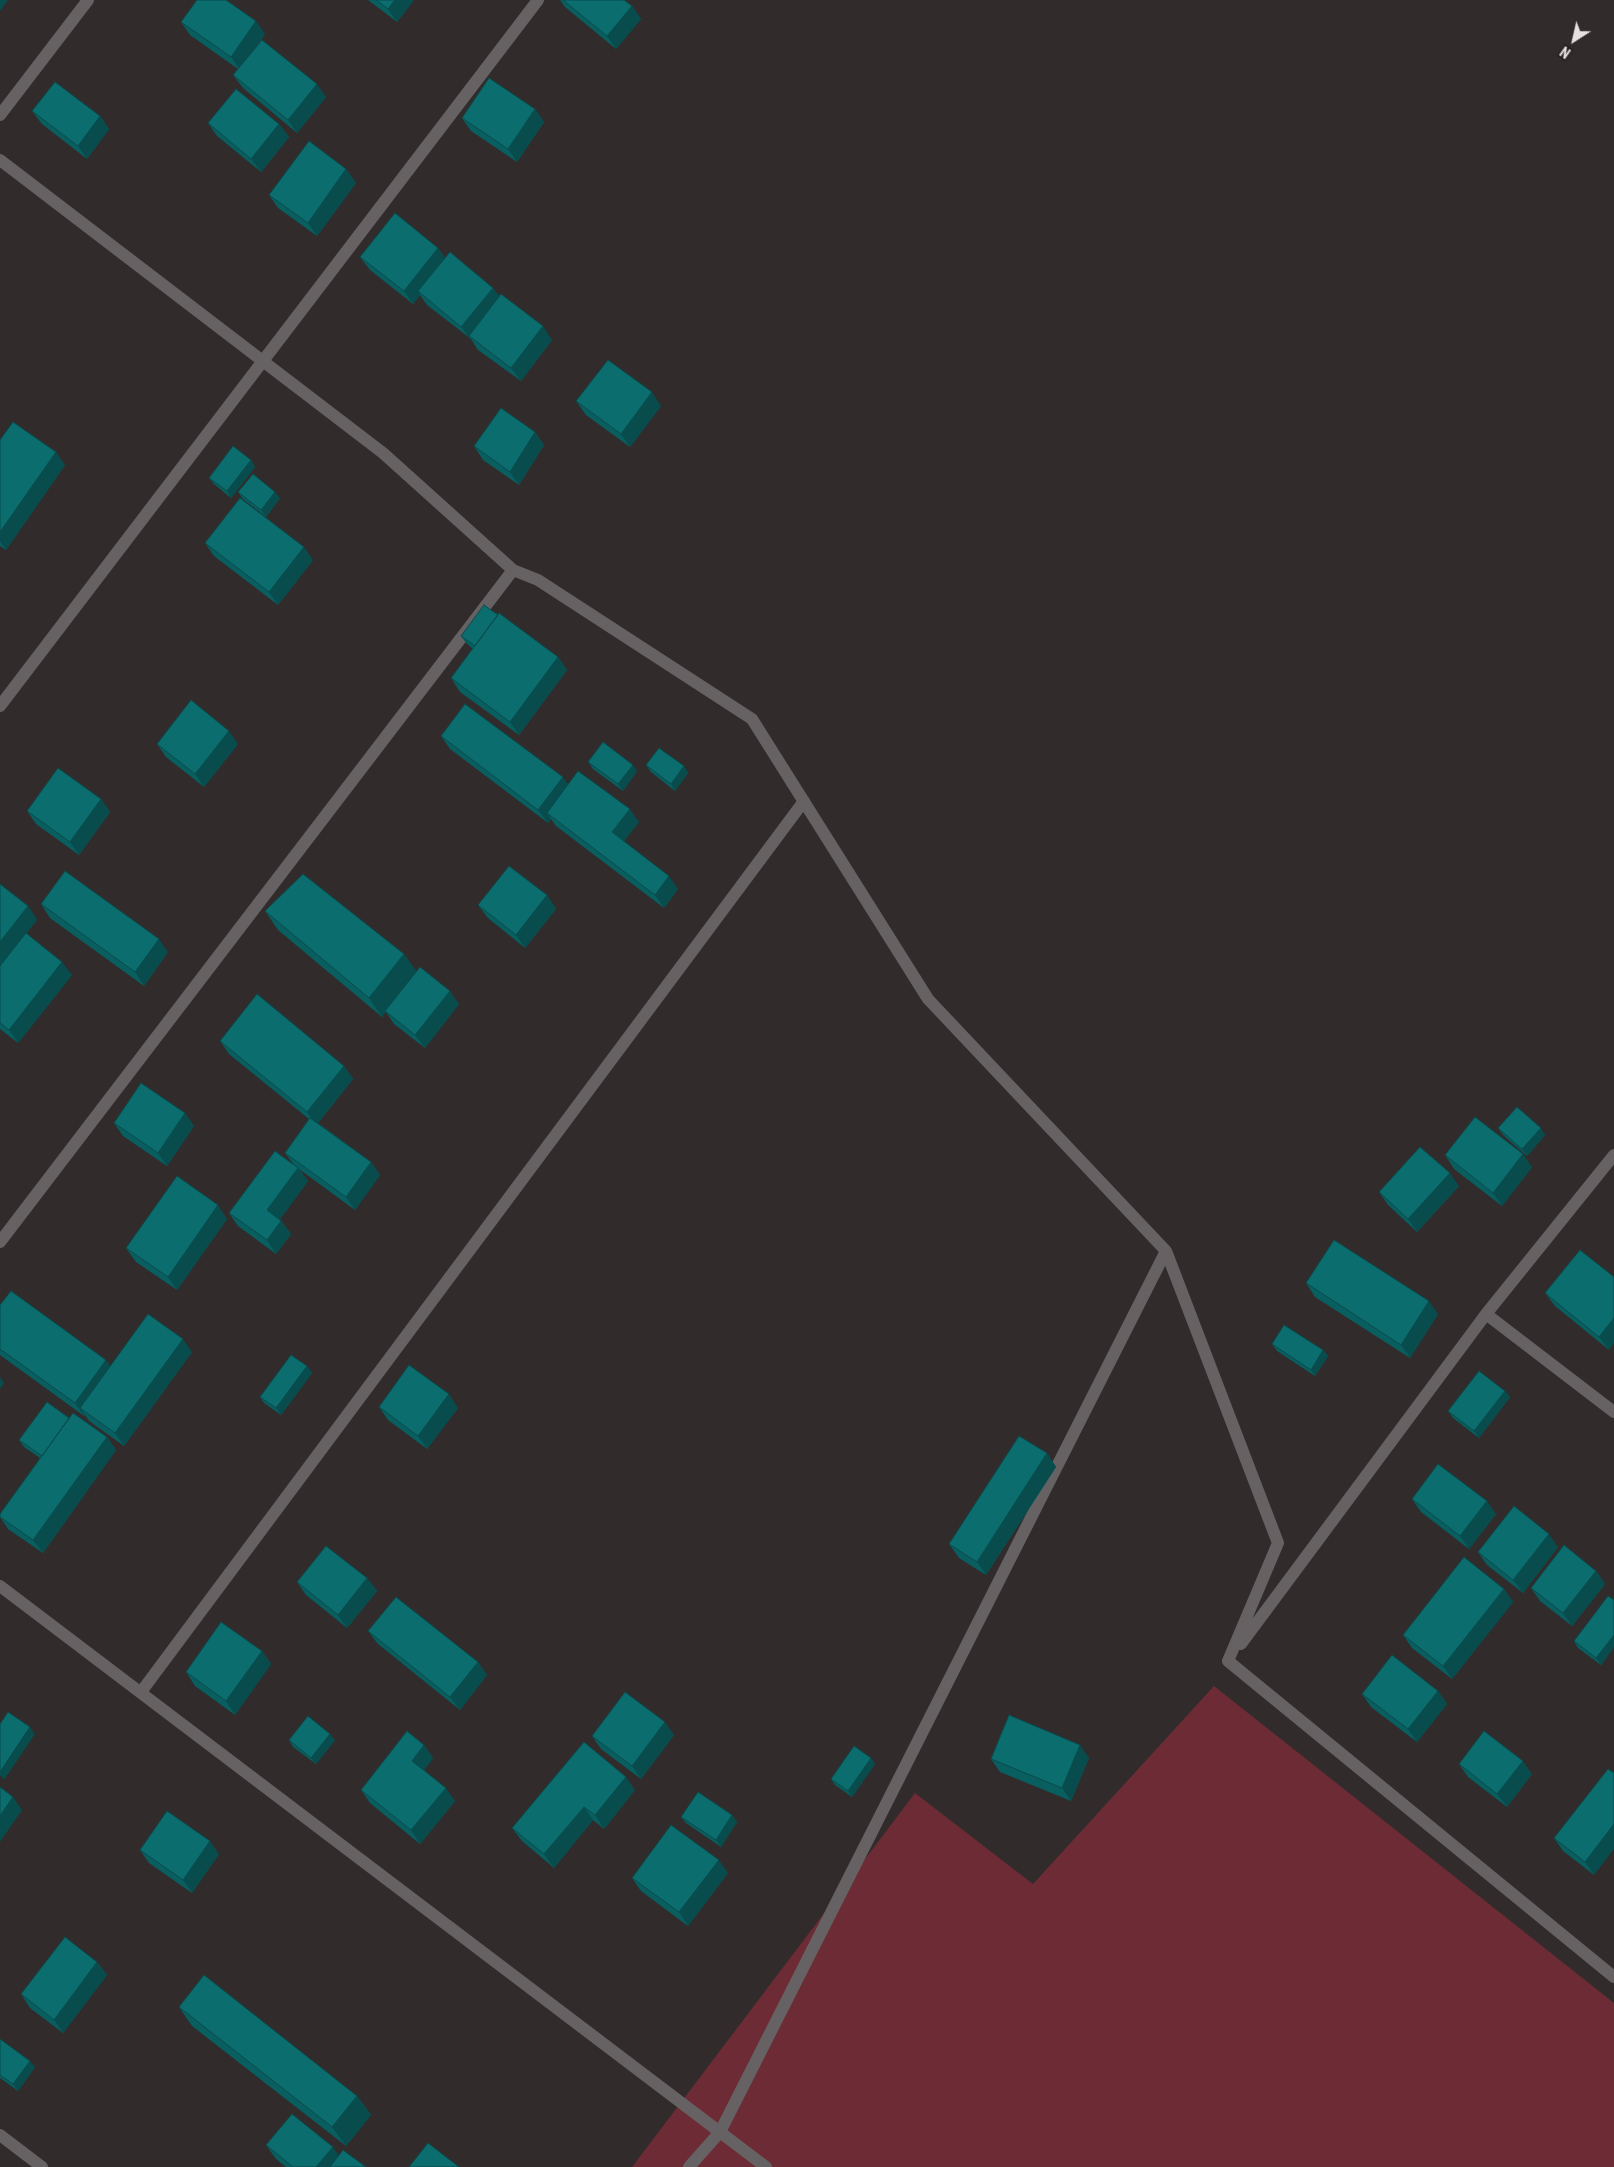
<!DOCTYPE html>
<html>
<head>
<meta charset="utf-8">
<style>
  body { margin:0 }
  #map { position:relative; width:1614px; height:2167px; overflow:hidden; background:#322b2b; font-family:"Roboto Condensed",sans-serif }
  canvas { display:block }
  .north { position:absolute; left:1549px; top:15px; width:50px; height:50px; -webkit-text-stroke:4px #282121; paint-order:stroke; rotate:215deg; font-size:14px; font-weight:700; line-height:20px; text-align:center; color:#e6e1e2 }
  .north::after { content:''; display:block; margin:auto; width:18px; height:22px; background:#e6e1e2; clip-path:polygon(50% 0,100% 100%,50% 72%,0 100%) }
</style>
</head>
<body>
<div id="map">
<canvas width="1614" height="2167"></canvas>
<div class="north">N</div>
</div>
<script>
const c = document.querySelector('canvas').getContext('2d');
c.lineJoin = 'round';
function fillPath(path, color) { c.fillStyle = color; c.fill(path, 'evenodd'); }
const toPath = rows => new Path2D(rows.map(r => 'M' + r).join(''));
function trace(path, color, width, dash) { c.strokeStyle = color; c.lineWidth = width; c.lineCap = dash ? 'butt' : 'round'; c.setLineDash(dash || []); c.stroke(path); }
const green = toPath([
  [1214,1686,1614,2003,1614,2167,632,2167,915,1793,1033,1884]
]);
const minor = toPath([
  [0,115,88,0],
  [0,160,383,453,513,570,538,580,752,719,928,999,1166,1251,1278,1543,1228,1661],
  [0,706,538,0],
  [0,1242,513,570],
  [1486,1314,1614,1412],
  [0,1586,766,2167],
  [1241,1644,1486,1314,1614,1155],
  [1228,1661,1614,1977],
  [141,1692,804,801],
  [0,2135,42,2167],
  [689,2167,720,2132,1166,1251]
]);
const wall = toPath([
  [368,0,414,0,397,22],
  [560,0,624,0,632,6,641,19,616,49,565,7],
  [181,22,265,34,258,45,326,97,297,133,243,88,233,75,238,69,190,35],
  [535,109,544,122,517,162,471,131,462,118],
  [32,111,100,116,109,129,87,159,42,124],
  [208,123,279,124,289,137,261,172,217,136],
  [346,169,356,183,317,236,278,208,269,195],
  [438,248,445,258,493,288,499,296,552,340,521,381,478,350,471,339,427,305,420,295,413,304,370,270,360,257],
  [576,401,661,406,630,447,586,415],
  [535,432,544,445,519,485,483,460,474,446],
  [0,440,65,465,6,550,0,546],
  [251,460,255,467,231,498,214,484,209,478],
  [238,492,280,498,266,517,243,499],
  [205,543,313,560,278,605,214,556],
  [498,615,558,657,567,670,519,735,460,692,451,678,473,649,466,643,461,636],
  [441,736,568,784,639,822,624,841,678,889,664,908,556,826,551,819,548,823,450,749],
  [157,744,238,744,204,787,166,757],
  [588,762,637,771,623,791,593,769],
  [646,765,684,766,688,773,675,791,651,772],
  [101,799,110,812,79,855,36,824,27,811],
  [0,884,28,906,37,920,26,933,72,975,18,1043,0,1029],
  [547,895,556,909,525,948,488,918,478,905],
  [41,904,168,952,144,986,50,918],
  [265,911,404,954,416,971,459,1004,425,1048,394,1024,386,1012,382,1017,278,930],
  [220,1041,344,1066,353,1079,318,1123,371,1162,380,1175,355,1210,299,1169,308,1181,280,1219,291,1234,276,1254,238,1226,229,1213,294,1165,285,1153,309,1119,229,1054],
  [185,1113,194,1126,167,1166,123,1136,114,1123],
  [1498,1128,1545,1135,1527,1156,1503,1135],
  [1445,1155,1532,1167,1502,1206,1454,1169],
  [1459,1186,1417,1232,1388,1205,1379,1192],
  [227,1219,177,1290,136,1262,126,1248],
  [1580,1250,1609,1350,1555,1306,1545,1293],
  [1306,1283,1438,1314,1410,1358,1315,1297],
  [0,1305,111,1366,192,1352,124,1446,89,1421,85,1415,84,1416,0,1355],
  [1272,1344,1323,1350,1328,1356,1315,1376,1277,1351],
  [307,1366,312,1373,281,1415,264,1403,260,1397],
  [1505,1391,1510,1397,1479,1438,1453,1418,1448,1411],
  [379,1407,458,1408,427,1449,388,1420],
  [69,1418,107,1437,116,1450,43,1553,8,1529,0,1517,0,1514,40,1458,24,1447,19,1440],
  [1047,1453,1056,1467,986,1575,959,1558,949,1544],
  [1412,1499,1496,1514,1469,1549,1421,1512],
  [1558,1547,1523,1593,1487,1565,1478,1552],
  [1596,1571,1605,1584,1572,1626,1540,1601,1531,1588],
  [367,1578,377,1591,347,1628,306,1595,297,1582],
  [1504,1589,1513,1602,1452,1679,1412,1648,1403,1635],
  [1614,1600,1614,1647,1601,1665,1578,1648,1574,1641],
  [368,1631,478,1662,487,1675,460,1710,378,1644],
  [262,1651,271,1664,235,1715,195,1686,186,1672],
  [1438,1691,1447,1704,1417,1742,1371,1707,1362,1694],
  [674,1735,641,1779,601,1749,592,1736],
  [289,1740,335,1740,316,1764,293,1747],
  [424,1745,433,1758,424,1770,455,1801,420,1844,370,1803,361,1790],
  [871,1758,875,1764,852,1797,835,1785,831,1779],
  [1089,1758,1071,1801,1000,1772,991,1759],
  [1459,1764,1532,1774,1507,1807,1468,1777],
  [1614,1773,1594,1875,1563,1851,1554,1838],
  [635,1790,604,1829,593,1820,554,1868,522,1841,512,1828],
  [732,1815,737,1822,721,1847,686,1823,681,1817],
  [140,1850,219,1854,192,1893,149,1863],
  [728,1873,688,1926,641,1891,632,1878],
  [97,1962,107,1975,63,2033,30,2008,21,1994],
  [179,2007,357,2096,371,2115,346,2146,192,2026],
  [0,2039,35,2067,18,2091,0,2078],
  [266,2145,339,2156,366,2167,286,2167,276,2159]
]);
const shadedWall = toPath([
  [0,0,8,0,0,11],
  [395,0,414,0,397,22,388,9],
  [632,6,641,19,616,49,607,36],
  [256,21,265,34,240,70,231,57],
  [317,84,326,97,297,133,288,120],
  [535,109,544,122,517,162,508,149],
  [100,116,109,129,87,159,78,146],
  [279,124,289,137,261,172,251,159],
  [346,169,356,183,317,236,308,223],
  [438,248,447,261,418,291,420,295,413,304,404,291],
  [493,288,503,301,469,336,471,340,461,327],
  [543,326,552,340,521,381,511,368],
  [652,392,661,406,630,447,621,434],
  [535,432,544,445,519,485,510,472],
  [56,452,65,465,6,550,0,541,0,532],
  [251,460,255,467,231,498,227,491],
  [275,492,280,498,266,517,261,510],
  [304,547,313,560,278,605,269,592],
  [558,657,567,670,519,735,510,722],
  [229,731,238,744,204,787,195,774],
  [633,765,637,771,623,791,618,784],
  [684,766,688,773,675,791,671,784],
  [563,777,572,790,547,813,551,819,548,823,538,810],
  [101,799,110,812,79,855,70,842],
  [630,809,639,822,621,845,612,832],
  [669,876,678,889,664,908,655,895],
  [547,895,556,909,525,948,516,935],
  [28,906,37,920,0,967,0,942],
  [159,939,168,952,144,986,135,972],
  [404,954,417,973,385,1011,386,1012,382,1017,369,998],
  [62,962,72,975,18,1043,9,1030],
  [450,991,459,1004,425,1048,415,1035],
  [344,1066,353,1079,316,1125,307,1112],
  [185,1113,194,1126,167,1166,158,1153],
  [1541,1128,1545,1135,1527,1156,1522,1149],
  [1523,1154,1532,1167,1502,1206,1493,1193],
  [371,1162,380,1175,355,1210,346,1197],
  [298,1168,308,1181,277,1223,267,1210],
  [1450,1173,1459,1186,1417,1232,1408,1219],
  [218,1205,227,1219,177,1290,168,1277],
  [281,1221,291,1234,276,1254,267,1240],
  [1429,1301,1438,1314,1410,1358,1401,1345],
  [1614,1318,1614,1343,1609,1350,1599,1337],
  [183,1339,192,1352,124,1446,115,1433],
  [1323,1350,1328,1356,1315,1376,1311,1370],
  [106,1360,116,1373,80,1408,85,1415,84,1416,75,1403],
  [307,1366,312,1373,281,1415,276,1408],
  [0,1377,4,1383,0,1389],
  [1505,1391,1510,1397,1479,1438,1474,1431],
  [449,1394,458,1408,427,1449,418,1436],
  [107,1437,116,1450,43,1553,33,1540],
  [1047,1453,1056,1467,986,1575,977,1562],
  [1487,1501,1496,1514,1469,1549,1460,1536],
  [1549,1534,1558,1547,1523,1593,1513,1580],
  [1596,1571,1605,1584,1572,1626,1563,1613],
  [367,1578,377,1591,347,1628,338,1615],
  [1504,1589,1513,1602,1452,1679,1443,1666],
  [1614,1635,1614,1647,1601,1665,1596,1658],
  [262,1651,271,1664,235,1715,226,1701],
  [478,1662,487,1675,460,1710,450,1697],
  [1438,1691,1447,1704,1417,1742,1408,1729],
  [665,1722,674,1735,641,1779,632,1766],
  [30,1727,35,1734,4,1780,0,1775,0,1772],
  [330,1734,335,1740,316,1764,311,1758],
  [424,1745,433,1758,421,1774,412,1761],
  [1080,1745,1089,1758,1071,1801,1062,1788],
  [871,1758,875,1764,852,1797,848,1791],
  [1523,1761,1532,1774,1507,1807,1497,1794],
  [626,1777,635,1790,604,1829,595,1815],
  [446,1788,455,1801,420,1844,411,1830],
  [13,1797,22,1810,0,1842,0,1816],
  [584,1807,593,1820,554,1868,544,1854],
  [732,1815,737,1822,721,1847,716,1840],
  [1614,1824,1614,1849,1594,1875,1585,1862],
  [210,1841,219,1854,192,1893,183,1880],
  [719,1860,728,1873,688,1926,679,1912],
  [97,1962,107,1975,63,2033,54,2020],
  [30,2061,35,2067,18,2091,13,2084],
  [357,2096,371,2115,346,2146,332,2127],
  [333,2147,342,2160,336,2167,316,2167]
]);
const building = toPath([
  [197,0,226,0,256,21,231,57,181,22,197,0],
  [376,0,395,0,388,9,376,0],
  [563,0,624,0,632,6,607,36,563,0],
  [262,40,317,84,288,120,233,75,262,40],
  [489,78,535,109,508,149,462,118,489,78],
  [55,82,100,116,78,146,32,111,55,82],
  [236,89,279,124,251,159,208,123,236,89],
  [309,141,346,169,308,223,269,195,309,141],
  [395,213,438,248,404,291,360,257,395,213],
  [450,252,493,288,461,327,418,291,450,252],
  [501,294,543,326,511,368,469,336,501,294],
  [608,360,652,392,621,434,576,401,608,360],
  [501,408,535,432,510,472,474,446,501,408],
  [13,422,56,452,0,532,0,440,13,422],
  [233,446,251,460,227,491,209,478,233,446],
  [253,474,275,492,261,510,238,492,253,474],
  [240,498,304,547,269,592,205,543,240,498],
  [484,605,498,615,475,646,461,636,484,605],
  [499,613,558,657,510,722,451,678,499,613],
  [191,700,229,731,195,774,157,744,191,700],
  [465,704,563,777,538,810,441,736,465,704],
  [603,742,633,765,618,784,588,762,603,742],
  [659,748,684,766,671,784,646,765,659,748],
  [58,768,101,799,70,842,27,811,58,768],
  [578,771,630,809,612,832,669,876,655,895,547,813,578,771],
  [509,866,547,895,516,935,478,905,509,866],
  [65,871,159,939,135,972,41,904,65,871],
  [303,874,404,954,369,998,265,911,303,874],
  [0,884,28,906,0,942,0,884],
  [26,933,62,962,9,1030,0,1023,0,966,26,933],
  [420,967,450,991,415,1035,385,1011,420,967],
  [257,994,344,1066,307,1112,220,1041,257,994],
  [141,1083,185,1113,158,1153,114,1123,141,1083],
  [1517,1107,1541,1128,1522,1149,1498,1128,1517,1107],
  [1475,1117,1523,1154,1493,1193,1445,1155,1475,1117],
  [310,1118,371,1162,346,1197,285,1153,310,1118],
  [1420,1147,1450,1173,1408,1219,1379,1192,1420,1147],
  [275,1151,298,1168,267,1210,281,1221,267,1240,229,1213,275,1151],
  [177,1176,218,1205,168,1277,126,1248,177,1176],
  [1334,1240,1429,1301,1401,1345,1306,1283,1334,1240],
  [1580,1250,1614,1277,1614,1318,1599,1337,1545,1293,1580,1250],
  [11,1291,106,1360,75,1403,0,1349,0,1305,11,1291],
  [148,1314,183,1339,115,1433,80,1408,148,1314],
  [1284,1325,1323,1350,1311,1370,1272,1344,1284,1325],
  [291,1355,307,1366,276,1408,260,1397,291,1355],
  [409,1365,449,1394,418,1436,379,1407,409,1365],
  [1479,1371,1505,1391,1474,1431,1448,1411,1479,1371],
  [47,1402,69,1418,42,1456,19,1440,47,1402],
  [73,1413,107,1437,33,1540,0,1517,0,1514,73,1413],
  [1019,1436,1047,1453,977,1562,949,1544,1019,1436],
  [1438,1464,1487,1501,1460,1536,1412,1499,1438,1464],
  [1514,1506,1549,1534,1513,1580,1478,1552,1514,1506],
  [1564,1545,1596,1571,1563,1613,1531,1588,1564,1545],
  [326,1546,367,1578,338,1615,297,1582,326,1546],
  [1464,1557,1504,1589,1443,1666,1403,1635,1464,1557],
  [1608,1596,1614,1600,1614,1635,1596,1658,1574,1641,1608,1596],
  [396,1597,478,1662,450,1697,368,1631,396,1597],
  [221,1622,262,1651,226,1701,186,1672,221,1622],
  [1392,1655,1438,1691,1408,1729,1362,1694,1392,1655],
  [625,1692,665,1722,632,1766,592,1736,625,1692],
  [8,1712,30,1727,0,1772,0,1724,8,1712],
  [1009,1715,1080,1745,1062,1788,991,1759,1009,1715],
  [308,1716,330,1734,311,1758,289,1740,308,1716],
  [407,1731,424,1745,412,1761,446,1788,411,1830,361,1790,407,1731],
  [1484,1731,1523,1761,1497,1794,1459,1764,1484,1731],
  [584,1742,626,1777,595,1815,584,1807,544,1854,512,1828,584,1742],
  [854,1746,871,1758,848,1791,831,1779,854,1746],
  [1608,1769,1614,1773,1614,1824,1585,1862,1554,1838,1608,1769],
  [0,1787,13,1797,0,1816,0,1787],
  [698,1792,732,1815,716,1840,681,1817,698,1792],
  [167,1811,210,1841,183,1880,140,1850,167,1811],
  [671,1825,719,1860,679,1912,632,1878,671,1825],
  [65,1937,97,1962,54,2020,21,1994,65,1937],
  [204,1975,357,2096,332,2127,179,2007,204,1975],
  [0,2039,30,2061,13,2084,0,2075,0,2039],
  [292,2114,333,2147,316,2167,293,2167,266,2145,292,2114],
  [428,2143,459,2167,409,2167,428,2143],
  [343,2150,366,2167,330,2167,343,2150]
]);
fillPath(green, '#6c2b35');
trace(minor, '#666263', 12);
fillPath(wall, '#095e5f');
fillPath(shadedWall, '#084c4d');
fillPath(building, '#0b6d6e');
trace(building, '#084c4d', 1);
</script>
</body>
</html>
